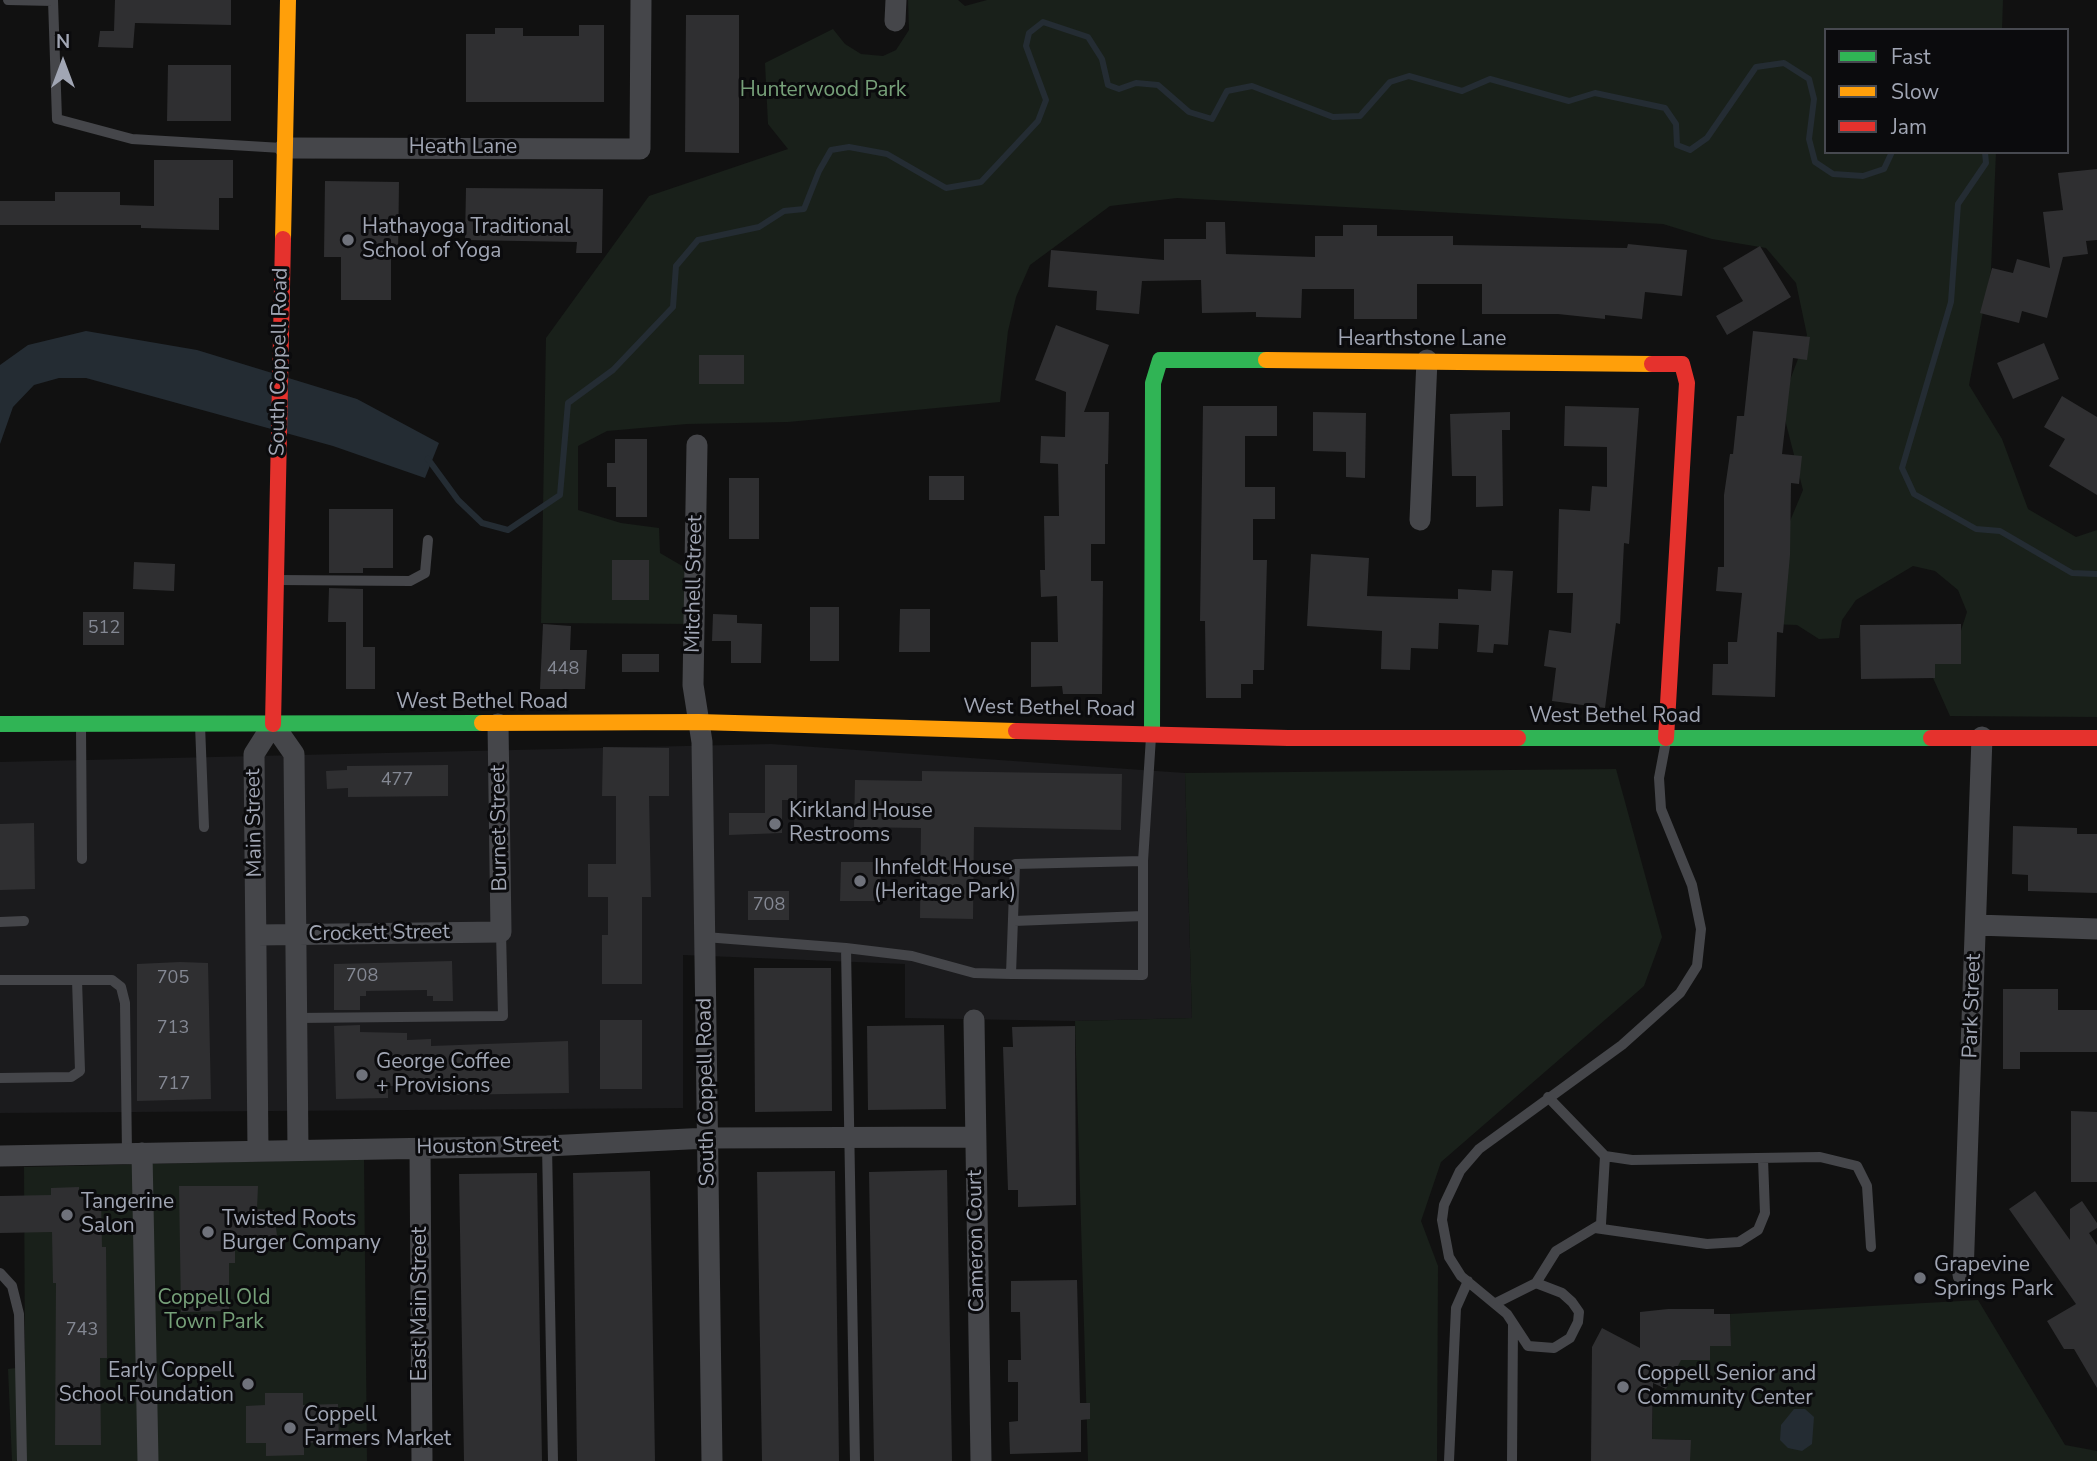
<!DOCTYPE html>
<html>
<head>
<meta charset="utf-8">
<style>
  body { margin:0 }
  #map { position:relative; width:2097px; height:1461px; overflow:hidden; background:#111; font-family:"Nunito Sans",sans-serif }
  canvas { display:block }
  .legend { position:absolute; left:1824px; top:28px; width:245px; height:126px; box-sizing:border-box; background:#0b0b0d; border:2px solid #474950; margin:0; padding:9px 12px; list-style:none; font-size:21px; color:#a1a6b4 }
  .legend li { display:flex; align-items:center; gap:14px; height:35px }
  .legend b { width:35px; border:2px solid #474950 }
  .north { position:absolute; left:28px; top:28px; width:70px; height:70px; -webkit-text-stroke:5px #0b0b0d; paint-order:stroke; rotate:0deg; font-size:19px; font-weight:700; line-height:28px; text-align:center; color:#a1a6b4 }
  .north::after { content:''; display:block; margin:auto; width:24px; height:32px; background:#a1a6b4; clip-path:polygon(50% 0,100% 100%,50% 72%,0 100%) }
</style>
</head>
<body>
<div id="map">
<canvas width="2097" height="1461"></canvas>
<ul class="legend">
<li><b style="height:9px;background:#30b455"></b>Fast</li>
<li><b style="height:9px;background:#ff9f0a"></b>Slow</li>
<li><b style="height:9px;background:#e5322d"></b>Jam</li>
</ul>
<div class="north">N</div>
</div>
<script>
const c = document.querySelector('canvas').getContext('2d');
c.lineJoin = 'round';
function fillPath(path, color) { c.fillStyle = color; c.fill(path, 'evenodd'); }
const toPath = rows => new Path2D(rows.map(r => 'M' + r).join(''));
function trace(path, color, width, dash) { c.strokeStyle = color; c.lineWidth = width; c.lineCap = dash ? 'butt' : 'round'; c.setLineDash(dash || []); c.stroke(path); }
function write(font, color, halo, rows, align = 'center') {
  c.font = font + ' "Nunito Sans",sans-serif'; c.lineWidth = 6; c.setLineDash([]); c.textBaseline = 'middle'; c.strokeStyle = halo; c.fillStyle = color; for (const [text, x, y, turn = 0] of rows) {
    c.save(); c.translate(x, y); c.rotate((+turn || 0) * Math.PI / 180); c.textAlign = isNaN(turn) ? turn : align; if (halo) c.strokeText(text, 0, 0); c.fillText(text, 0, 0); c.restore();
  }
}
const built = toPath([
  [771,744,1185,773,1192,1018,1075,1021,905,1018,905,964,683,955,683,1108,0,1113,0,762]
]);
const green = toPath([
  [908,0,958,0,965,6,987,0,2003,0,2002,30,1826,30,1826,152,1996,152,1991,270,1969,385,2002,439,2028,509,2076,537,2097,530,2097,717,1950,716,1925,660,1955,649,1967,612,1958,590,1935,571,1913,566,1856,600,1842,620,1839,638,1819,639,1797,625,1769,624,1780,545,1803,490,1781,404,1807,335,1796,283,1766,248,1712,239,1663,224,1177,198,1110,206,1030,265,1016,297,1008,331,1000,402,788,422,687,424,607,431,578,446,578,510,621,523,659,528,660,553,696,574,697,624,541,623,546,338,649,196,788,149,768,124,765,63,833,29,845,44,861,54,883,56,896,50,909,30],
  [1616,769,1662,937,1644,986,1441,1162,1421,1221,1438,1266,1437,1461,1088,1461,1075,1021,1192,1018,1185,773],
  [364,1159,367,1461,12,1461,8,1369,25,1367,24,1167],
  [1978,1300,2065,1445,2097,1451,2097,1461,1690,1461,1690,1440,1652,1439,1653,1407,1677,1368,1662,1360,1710,1360,1710,1346,1731,1345,1730,1314]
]);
const water = toPath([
  [86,331,197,350,357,399,439,443,425,478,333,446,86,378,59,378,34,385,13,407,0,444,0,365,28,345],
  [1794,1409,1805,1409,1814,1417,1812,1444,1802,1451,1788,1448,1780,1440,1781,1425]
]);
const stream = toPath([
  [1985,152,1986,163,1958,204,1951,302,1902,468,1914,494,1976,529,2000,531,2072,573,2097,574],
  [428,459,458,500,482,523,508,530,560,495,568,403,613,370,673,307,676,266,698,240,759,227,784,211,804,209,819,171,831,150,849,147,887,154,946,188,981,182,1038,121,1046,100,1026,46,1029,33,1043,22,1088,37,1102,59,1108,85,1119,89,1136,83,1158,85,1189,112,1212,119,1227,91,1252,86,1333,117,1360,116,1390,82,1409,76,1462,91,1490,79,1569,101,1595,93,1665,108,1676,124,1677,145,1690,150,1707,138,1756,67,1784,63,1809,79,1814,99,1809,139,1815,162,1833,174,1863,176,1884,169,1892,152]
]);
const building = toPath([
  [115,0,231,0,231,25,135,23,133,48,98,47,100,31,114,31],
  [686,15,739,15,739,153,685,152],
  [579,25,604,25,604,102,466,102,466,34,495,34,495,28,523,28,523,36,579,36],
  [168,65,231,65,231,121,167,121],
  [154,160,233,160,233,198,219,198,219,230,141,228,141,225,0,225,0,201,55,201,55,192,120,192,120,205,154,206],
  [2097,169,2097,240,2086,241,2088,254,2063,257,2047,318,2022,311,2019,323,1980,313,1992,268,2013,273,2017,259,2050,268,2043,212,2063,210,2058,173],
  [325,181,399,182,398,258,391,258,391,300,341,300,341,257,324,257],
  [466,188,603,189,602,253,576,253,577,242,465,240],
  [1206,222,1225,222,1226,254,1315,257,1315,236,1343,236,1343,225,1377,225,1377,236,1453,236,1453,245,1627,248,1628,244,1687,250,1682,296,1645,292,1642,319,1605,315,1605,319,1558,314,1482,314,1482,284,1417,284,1417,319,1354,319,1354,289,1302,289,1301,318,1256,317,1256,312,1202,313,1201,280,1142,281,1139,314,1096,310,1097,291,1048,287,1051,250,1164,260,1164,239,1206,239],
  [1760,246,1791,297,1727,335,1716,316,1743,301,1723,268],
  [1056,325,1109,345,1084,412,1109,412,1108,464,1105,464,1105,544,1091,544,1091,581,1103,581,1102,694,1063,694,1062,686,1031,687,1031,642,1058,642,1057,596,1041,597,1040,570,1045,570,1044,516,1059,516,1058,464,1040,463,1041,436,1065,437,1066,392,1035,380],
  [1753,331,1810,337,1807,360,1793,358,1782,454,1802,456,1799,484,1791,483,1790,555,1783,633,1777,632,1775,697,1712,695,1713,664,1728,664,1728,642,1737,642,1742,593,1716,591,1718,567,1724,567,1724,495,1730,454,1733,454,1737,416,1744,416],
  [2044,343,2059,379,2013,399,1997,363],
  [699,355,744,355,744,384,699,384],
  [2062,396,2097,417,2097,495,2049,466,2065,439,2044,427],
  [1203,406,1277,406,1277,436,1245,436,1245,487,1275,487,1275,519,1253,519,1253,560,1267,560,1264,670,1253,670,1253,684,1241,684,1241,698,1206,698,1205,621,1200,621],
  [1565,406,1639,408,1629,544,1624,543,1620,624,1616,623,1605,708,1552,701,1556,668,1544,666,1549,630,1571,633,1573,593,1557,593,1559,509,1590,511,1592,486,1607,487,1607,447,1564,446],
  [1313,412,1366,413,1365,478,1346,477,1346,452,1313,451],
  [1510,412,1510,430,1502,430,1503,506,1476,507,1476,476,1452,476,1450,414],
  [615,439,647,439,647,517,616,517,616,487,607,487,607,463,615,463],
  [929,476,964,476,964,500,929,500],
  [729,478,759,478,759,539,729,539],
  [329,509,393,509,393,568,363,568,363,573,329,573],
  [1311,554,1369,558,1367,596,1458,599,1458,589,1491,591,1492,570,1513,571,1508,645,1494,644,1493,653,1477,652,1479,625,1439,623,1438,649,1411,648,1410,670,1381,669,1382,631,1307,626],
  [612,560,649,560,649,600,612,600],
  [134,562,175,564,174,591,133,589],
  [329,588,363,589,363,647,375,647,375,689,346,689,346,622,328,622],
  [810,607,839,607,839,661,810,661],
  [900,609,930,609,930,652,899,652],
  [83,612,124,612,124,645,83,645],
  [713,614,737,615,737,623,762,624,761,663,731,663,731,641,712,641],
  [543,624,571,626,570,650,587,650,585,689,540,689],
  [1961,624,1961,664,1935,664,1935,678,1861,679,1860,625],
  [622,654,659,654,659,672,622,672],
  [603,747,669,748,669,796,649,796,651,897,642,897,642,984,602,984,602,935,608,935,608,897,588,897,588,864,616,864,616,796,602,796],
  [448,765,448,796,348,797,348,788,327,789,326,771,347,770,347,766],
  [765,765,797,765,797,800,782,800,782,833,729,835,729,813,765,813],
  [922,771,1122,774,1121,830,974,827,973,919,920,918,921,828,854,827,855,780,922,781],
  [34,823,35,889,0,890,0,824],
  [2013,826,2077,828,2077,834,2097,834,2097,893,2028,891,2028,875,2012,874],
  [841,862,881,862,880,901,840,901],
  [748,891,789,891,789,920,748,920],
  [452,961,453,1001,433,1001,433,996,427,996,427,990,366,991,366,996,360,996,360,1010,334,1010,334,964],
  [180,962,208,963,211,1099,137,1101,137,964],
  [754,968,831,968,832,1111,755,1112],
  [2003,989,2058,989,2058,1010,2097,1010,2097,1052,2020,1052,2020,1069,2003,1069],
  [600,1020,642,1020,642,1089,600,1089],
  [360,1025,360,1032,407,1033,407,1040,431,1039,431,1046,568,1041,569,1093,446,1095,445,1085,388,1086,388,1098,336,1099,334,1026],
  [944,1025,946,1109,868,1110,867,1026],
  [1075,1026,1076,1205,1018,1207,1018,1190,1008,1190,1003,1047,1013,1047,1012,1027],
  [2071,1111,2097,1112,2097,1182,2071,1182],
  [947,1170,952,1461,874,1461,869,1172],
  [650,1171,655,1461,577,1461,573,1173],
  [835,1171,839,1461,762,1461,757,1172],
  [537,1173,542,1461,464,1461,459,1174],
  [179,1186,258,1186,257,1209,274,1210,277,1236,271,1236,272,1241,235,1242,235,1263,229,1263,229,1311,181,1312],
  [79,1187,79,1197,101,1197,102,1247,106,1247,107,1358,100,1358,101,1445,55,1445,56,1283,53,1283,52,1232,0,1233,0,1196,51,1195,51,1188],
  [2035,1191,2070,1240,2070,1209,2082,1201,2097,1223,2097,1228,2089,1233,2097,1245,2097,1388,2074,1349,2064,1349,2047,1321,2076,1304,2009,1209],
  [1077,1280,1080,1403,1090,1403,1090,1419,1081,1420,1081,1452,1010,1454,1009,1422,1018,1421,1018,1382,1008,1382,1008,1360,1021,1360,1020,1312,1011,1312,1011,1281],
  [1668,1309,1714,1309,1714,1314,1730,1314,1731,1346,1710,1346,1710,1360,1681,1360,1666,1389,1653,1383,1652,1439,1691,1440,1690,1461,1591,1461,1592,1347,1602,1328,1640,1348,1640,1312],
  [265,1393,303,1393,303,1405,338,1404,339,1442,304,1443,304,1455,266,1456,266,1443,246,1443,246,1406,265,1405]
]);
const lane = toPath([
  [8,0,53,1],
  [53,0,57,119,132,139,282,148],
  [278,580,410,581,425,573,428,540],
  [200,725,204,827],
  [81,727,82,859],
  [1014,921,1143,916],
  [0,922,24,921],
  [705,937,846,948,912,956,974,973,1011,974,1015,864,1143,861,1151,737],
  [846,948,855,1461],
  [1011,974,1143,975,1143,861],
  [0,980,112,980,121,987,125,1003,127,1154],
  [296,1018,503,1016,501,932],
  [0,1078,71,1077,80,1071,77,980],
  [1548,1097,1605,1156,1632,1160,1820,1157,1857,1166,1867,1186,1871,1247],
  [547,1146,553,1461],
  [1595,1228,1707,1244,1739,1242,1758,1230,1765,1213,1763,1159],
  [0,1273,12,1286,19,1314,22,1461],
  [1536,1283,1556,1251,1601,1224,1605,1156],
  [1496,1303,1536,1283,1562,1293,1572,1302,1579,1312,1578,1322,1570,1338,1554,1348,1528,1346,1507,1314,1461,1276,1449,1257,1442,1220,1444,1205,1460,1171,1479,1149,1622,1045,1680,993,1697,966,1701,929,1692,885,1661,809,1659,778,1666,741],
  [1449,1461,1456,1308,1468,1281],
  [1512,1461,1513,1324]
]);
const street = toPath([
  [895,21,896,0],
  [285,148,640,149,641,0],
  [697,445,693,685,702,742,712,1461],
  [1420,520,1427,360],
  [1976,925,2097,929],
  [257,935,501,932,498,724],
  [974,1020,981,1461],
  [420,1148,422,1461],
  [258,1150,254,754,273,724,294,754,298,1150],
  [142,1153,148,1461],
  [0,1156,547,1146,708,1138,975,1137],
  [1963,1275,1982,737]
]);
const fast = toPath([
  [0,724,482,723],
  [1152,733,1153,383,1160,360,1266,360],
  [1518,738,1931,738]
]);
const slow = toPath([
  [283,239,288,0],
  [1266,360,1652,364],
  [482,723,699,722,1016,731]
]);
const jam = toPath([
  [1652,364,1682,364,1687,383,1666,738],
  [273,724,283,239],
  [1016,731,1288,738,1518,738],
  [1931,738,2097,738]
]);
const markers = [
  [348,240,7,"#6f727b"],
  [775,824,7,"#6f727b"],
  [860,881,7,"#6f727b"],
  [362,1075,7,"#6f727b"],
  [67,1215,7,"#6f727b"],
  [208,1232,7,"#6f727b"],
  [1920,1278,7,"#6f727b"],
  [248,1384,7,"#6f727b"],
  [1623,1387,7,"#6f727b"],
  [290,1428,7,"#6f727b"]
];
const numberNames = [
  ["512",104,629],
  ["448",563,670],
  ["477",397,781],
  ["708",769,906],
  ["708",362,977],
  ["705",173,979],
  ["713",173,1029],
  ["717",174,1085],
  ["743",82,1331]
];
const parkNames = [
  ["Hunterwood Park",823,91],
  ["Coppell Old",214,1299],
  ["Town Park",214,1323]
];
const streetNames = [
  ["Heath Lane",463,148],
  ["Hearthstone Lane",1422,340],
  ["South Coppell Road",280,362,-89],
  ["Mitchell Street",695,584,-89],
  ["West Bethel Road",482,703],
  ["West Bethel Road",1049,709,1],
  ["West Bethel Road",1615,717],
  ["Main Street",255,823,-91],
  ["Burnet Street",500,828,-91],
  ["Crockett Street",379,934,-1],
  ["Park Street",1973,1006,-88],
  ["South Coppell Road",707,1092,-91],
  ["Houston Street",488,1147,-1],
  ["Cameron Court",977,1241,-91],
  ["East Main Street",421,1304,-90]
];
const poiNames = [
  ["Hathayoga Traditional",362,228],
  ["School of Yoga",362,252],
  ["Kirkland House",789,812],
  ["Restrooms",789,836],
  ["Ihnfeldt House",874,869],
  ["(Heritage Park)",874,893],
  ["George Coffee",376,1063],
  ["+ Provisions",376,1087],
  ["Tangerine",81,1203],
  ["Salon",81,1227],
  ["Twisted Roots",222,1220],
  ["Burger Company",222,1244],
  ["Grapevine",1934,1266],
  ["Springs Park",1934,1290],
  ["Early Coppell",234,1372,"right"],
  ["School Foundation",234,1396,"right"],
  ["Coppell Senior and",1637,1375],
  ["Community Center",1637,1399],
  ["Coppell",304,1416],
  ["Farmers Market",304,1440]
];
fillPath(built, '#1b1b1d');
fillPath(green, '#19201a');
fillPath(water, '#242c33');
trace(stream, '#242c33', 6);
fillPath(building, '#2f2f31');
trace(lane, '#45464a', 10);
trace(street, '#45464a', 21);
trace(fast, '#30b455', 16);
trace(slow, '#ff9f0a', 16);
trace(jam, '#e5322d', 16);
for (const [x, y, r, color] of markers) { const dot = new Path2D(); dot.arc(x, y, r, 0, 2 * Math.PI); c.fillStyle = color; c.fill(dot); trace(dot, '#0b0b0d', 2.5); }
write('18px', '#848893', null, numberNames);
write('21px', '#76a079', '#0b0b0d', parkNames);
write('21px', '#a1a6b4', '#0b0b0d', streetNames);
write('21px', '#a1a6b4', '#0b0b0d', poiNames, 'left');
</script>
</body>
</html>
